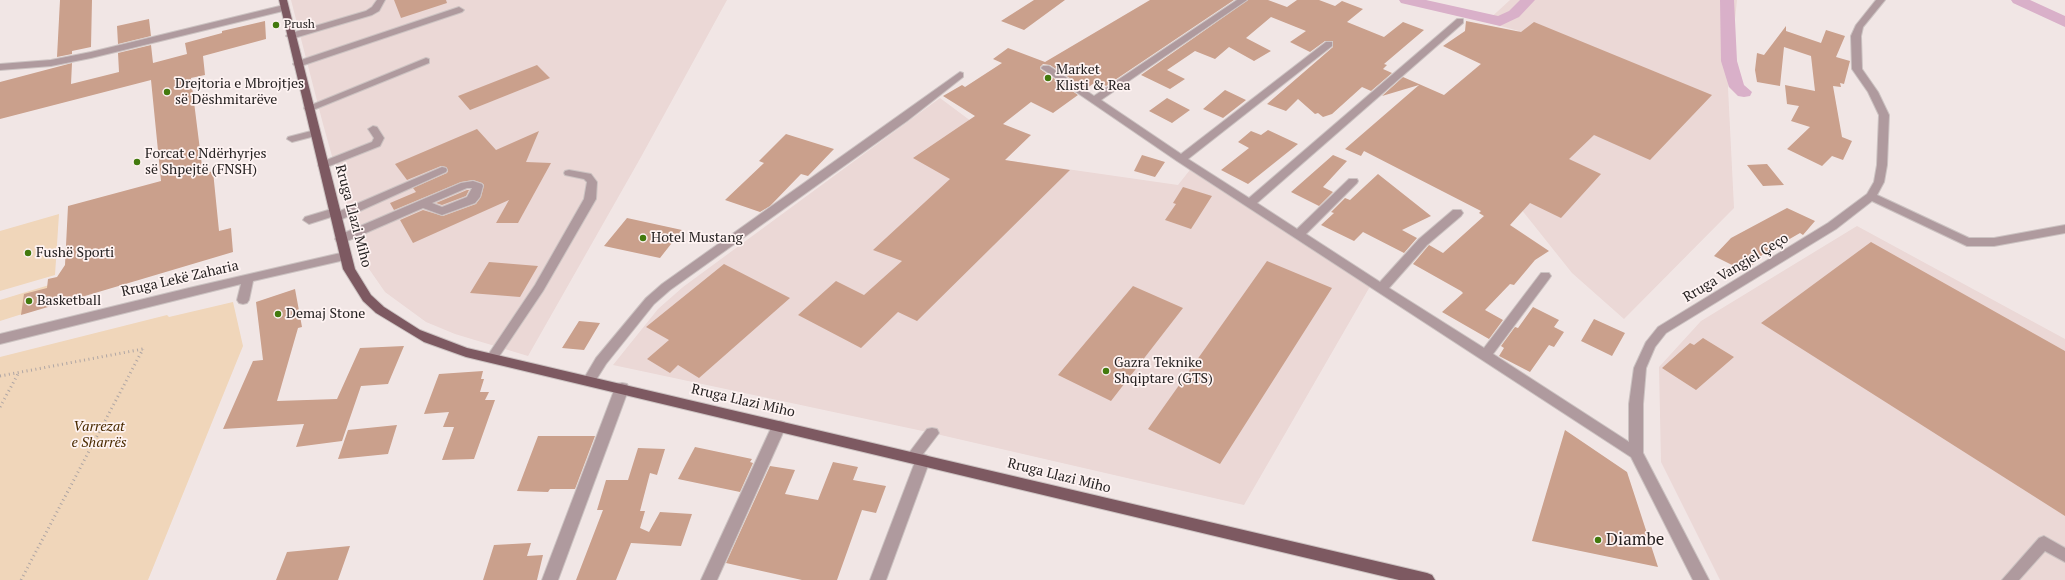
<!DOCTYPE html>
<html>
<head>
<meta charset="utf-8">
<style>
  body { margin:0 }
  canvas { display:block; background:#f1e6e5 }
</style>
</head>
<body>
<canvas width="2065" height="580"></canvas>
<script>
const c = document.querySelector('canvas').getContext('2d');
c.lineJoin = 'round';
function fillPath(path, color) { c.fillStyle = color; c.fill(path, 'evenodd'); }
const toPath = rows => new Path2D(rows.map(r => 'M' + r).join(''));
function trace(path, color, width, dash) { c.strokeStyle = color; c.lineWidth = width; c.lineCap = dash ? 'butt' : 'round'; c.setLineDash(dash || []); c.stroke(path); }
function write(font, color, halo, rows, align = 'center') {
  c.font = font + ' "PT Serif",serif'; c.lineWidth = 3.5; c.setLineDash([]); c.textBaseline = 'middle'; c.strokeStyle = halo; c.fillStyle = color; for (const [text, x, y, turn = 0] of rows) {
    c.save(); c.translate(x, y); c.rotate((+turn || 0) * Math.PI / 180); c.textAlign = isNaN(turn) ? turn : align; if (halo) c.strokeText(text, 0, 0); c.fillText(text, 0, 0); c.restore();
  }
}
const built = toPath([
  [291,0,727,0,641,157,528,356,455,334,426,322,385,292,360,256,323,124],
  [1510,0,1737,0,1728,88,1734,208,1624,319,1572,273,1521,209,1387,144,1519,31,1486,22],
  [940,98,995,139,976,156,1178,185,1193,166,1372,283,1244,505,932,433,613,365,658,309,683,287],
  [1857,226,2065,339,2065,580,1720,580,1661,462,1659,367,1701,321]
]);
const green = toPath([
  [59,214,55,275,0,291,0,231],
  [59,282,57,303,0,321,0,300],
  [233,302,243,346,148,580,0,580,0,357,167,315,169,317]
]);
const canal = toPath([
  [1399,0,1426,0,1498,16,1509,11,1520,0,1535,0,1519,17,1500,26,1401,3,1399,0],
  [1720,0,1734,0,1737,61,1744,85,1752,92,1750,96,1744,97,1738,96,1729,87,1721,61,1720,0],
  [2011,0,2030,0,2065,16,2065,27,2013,3,2011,0]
]);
const building = toPath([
  [60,0,92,0,91,47,72,51,72,54,57,57],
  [394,0,446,0,447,3,401,18],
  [1034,0,1065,0,1024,30,1001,21],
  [1150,0,1234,0,1106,86,1098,80,1086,89,1050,65,1043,64,1040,67,1040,69,1078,95,1053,113,1031,102,1003,124,1031,135,1005,160,1070,170,917,321,898,312,861,348,798,315,836,281,864,295,902,261,873,250,950,179,913,158,975,116,943,96,962,85,965,87,1002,63,993,59,1008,48,1045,62],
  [1248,0,1268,0,1287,7,1297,0,1319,0,1335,6,1342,1,1363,9,1347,22,1384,37,1403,22,1424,30,1384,64,1387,65,1383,69,1392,73,1371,91,1362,87,1332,114,1323,117,1318,113,1315,114,1298,99,1286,111,1267,104,1333,47,1333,41,1325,41,1310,52,1290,42,1306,31,1271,17,1246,38,1271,51,1254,61,1229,47,1215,59,1195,51,1167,70,1185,79,1170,89,1141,75],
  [149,19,151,36,118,44,117,26],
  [265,21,266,39,203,56,205,75,191,78,203,174,213,171,219,231,231,228,233,252,21,315,24,294,47,288,48,279,57,277,65,265,68,206,161,181,151,80,0,119,0,82,72,63,71,84,119,72,118,53,151,45,153,63,187,54,185,43,222,33,222,31],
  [1466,21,1521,32,1534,22,1712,95,1650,160,1594,135,1569,159,1601,174,1561,218,1530,203,1510,225,1549,251,1535,260,1514,285,1510,284,1485,310,1503,320,1489,339,1442,312,1463,293,1461,291,1413,264,1429,245,1443,253,1484,216,1479,213,1481,211,1364,151,1361,156,1345,149,1419,85,1382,96,1403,77,1444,95,1481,64,1443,46,1465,31],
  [1786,26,1786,31,1821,43,1826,30,1845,36,1836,57,1850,61,1844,84,1840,83,1841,87,1833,86,1842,137,1852,141,1843,160,1832,156,1822,166,1787,149,1810,127,1791,121,1799,106,1787,104,1785,85,1815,91,1811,56,1784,47,1780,86,1757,82,1755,70,1757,53,1764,55],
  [537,65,550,78,470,110,458,96],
  [1225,90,1246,100,1223,118,1203,109],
  [1167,98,1190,110,1172,123,1149,111],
  [477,129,496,150,539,131,526,162,551,163,518,223,496,223,509,200,413,243,400,220,423,210,443,216,476,204,481,197,484,185,482,183,473,180,461,182,394,210,390,203,416,192,413,188,447,173,448,171,446,167,441,166,407,180,395,164],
  [1268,130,1298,144,1248,184,1221,170,1249,148,1238,142,1251,131,1261,135],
  [786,134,834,149,808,176,801,174,770,206,760,212,725,200,764,163,759,161],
  [1142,155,1165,162,1155,177,1134,171],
  [1333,155,1347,161,1323,187,1333,192,1319,206,1291,192],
  [1767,164,1784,185,1763,186,1747,165],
  [1378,174,1431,216,1402,230,1417,238,1404,253,1363,232,1354,241,1321,225,1334,213,1331,212,1345,198,1350,200],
  [1183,187,1212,196,1191,229,1165,220,1176,204,1173,203],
  [467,190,469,190,466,196,442,205,436,203],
  [1787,208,1815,221,1803,235,1800,233,1762,255,1746,272,1714,256,1731,238],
  [627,218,682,230,660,258,604,246],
  [1871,242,2065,351,2065,516,1761,323],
  [1267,261,1332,288,1220,464,1148,429],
  [489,262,538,266,520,297,470,293],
  [724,264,790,298,699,378,678,365,670,373,647,359,669,340,646,327],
  [1133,286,1183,308,1111,401,1058,375],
  [295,289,302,327,298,328,277,401,337,399,360,348,404,346,388,384,361,386,342,441,296,447,304,424,223,429,253,361,263,360,256,302],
  [1533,307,1559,320,1554,327,1564,332,1554,347,1549,345,1530,372,1499,356,1504,348,1501,346,1515,327,1518,328],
  [1594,319,1625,333,1612,356,1581,341],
  [579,321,600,323,584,350,562,348],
  [1703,338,1734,357,1696,390,1662,368,1690,343,1694,345],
  [483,371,481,379,484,379,480,392,489,392,485,400,495,400,474,459,442,460,454,427,443,427,449,412,424,414,439,374],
  [397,425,388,454,338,459,348,430],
  [1565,430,1627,472,1658,567,1532,541],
  [538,436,595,436,575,489,550,489,548,492,517,491],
  [695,447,752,459,750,462,753,463,740,492,678,479],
  [638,448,665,449,657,475,650,473,640,511,645,511,640,528,649,532,660,512,692,514,681,546,631,543,616,580,576,580,603,510,597,510,606,480,628,480],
  [833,462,858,467,853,480,886,486,876,513,862,510,837,580,802,580,726,563,770,466,795,470,785,494,818,500],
  [531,543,527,556,543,555,537,580,483,580,494,545],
  [350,546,338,580,276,580,287,552]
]);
const path = toPath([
  [0,376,143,349],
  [0,407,19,372],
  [21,580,143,349]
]);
const minor = toPath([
  [377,0,385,0,379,11,372,15,291,39,286,36,288,34,366,11,372,7,377,0],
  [1237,0,1247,0,1101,100,1181,154,1326,42,1332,42,1332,46,1188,159,1249,198,1457,19,1463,19,1463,23,1257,203,1297,229,1349,179,1357,179,1358,181,1357,183,1306,234,1380,282,1419,239,1453,210,1461,210,1463,213,1461,216,1427,245,1389,288,1484,348,1541,273,1549,273,1551,276,1549,279,1493,354,1629,442,1629,404,1634,368,1646,342,1658,327,1828,223,1867,194,1874,182,1877,165,1879,115,1868,92,1852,69,1851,36,1856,25,1876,0,1885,0,1863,27,1861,36,1862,69,1878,92,1889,115,1887,165,1884,182,1877,195,1969,238,1994,238,2065,225,2065,233,1994,246,1967,246,1872,201,1836,229,1666,333,1655,347,1646,368,1643,404,1643,453,1709,580,1693,580,1631,457,1177,161,1041,68,1043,66,1049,66,1094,96,1237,0],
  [284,5,287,6,287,10,91,58,51,66,0,70,0,64,51,60,91,52,284,5],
  [459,7,464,10,462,12,301,66,295,66,293,64,295,62,459,7],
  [426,58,429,59,429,63,313,110,305,110,304,108,426,58],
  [960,72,963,73,963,77,907,121,670,290,654,304,606,364,594,383,589,385,584,383,583,380,596,358,646,298,662,284,960,72],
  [373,126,377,127,384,138,380,146,327,167,319,167,318,165,319,163,372,142,374,138,368,129,373,126],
  [315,130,320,133,319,135,292,142,287,139,288,137,315,130],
  [442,167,446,168,447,170,446,172,340,220,336,221,331,217,309,224,303,220,305,217,335,208,340,211,442,167],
  [569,170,591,174,597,182,596,199,543,291,496,361,488,361,486,358,488,355,535,285,584,199,587,182,584,179,565,175,564,173,565,171,569,170],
  [473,181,482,184,483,186,480,197,475,203,442,215,423,208,345,242,337,242,335,239,337,236,461,183,473,181],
  [467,188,472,188,467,197,442,207,432,203,467,188],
  [345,252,349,253,351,256,349,259,253,281,249,300,247,303,243,304,239,303,237,300,241,284,0,344,0,334,189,288,345,252],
  [622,383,627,384,629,388,558,580,542,580,615,388,617,384,622,383],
  [779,421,784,422,786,426,717,580,701,580,772,426,774,422,779,421],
  [932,428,937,429,939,433,923,454,928,456,930,460,886,580,870,580,915,462,908,461,906,457,927,429,932,428],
  [2044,536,2065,548,2065,562,2045,551,2019,580,2002,580,2039,538,2044,536]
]);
const major = toPath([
  [279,0,287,0,355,269,371,295,384,307,420,330,467,348,1427,573,1432,575,1435,580,1399,580,466,357,424,342,376,313,363,301,343,269,279,0]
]);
const markers = [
  [276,25,4,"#437a0e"],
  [1048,78,4,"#437a0e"],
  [167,92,4,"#437a0e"],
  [137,162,4,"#437a0e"],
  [643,238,4,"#437a0e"],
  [28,253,4,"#437a0e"],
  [29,301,4,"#437a0e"],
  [278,314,4,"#437a0e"],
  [1106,371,4,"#437a0e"],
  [1598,540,4,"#437a0e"]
];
const farPoinames = [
  ["Prush",284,25]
];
const poiNames = [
  ["Market",1056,70],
  ["Klisti & Rea",1056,86],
  ["Drejtoria e Mbrojtjes",175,84],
  ["së Dëshmitarëve",175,100],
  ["Forcat e Ndërhyrjes",145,154],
  ["së Shpejtë (FNSH)",145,170],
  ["Hotel Mustang",651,238],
  ["Fushë Sporti",36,253],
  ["Basketball",37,301],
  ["Demaj Stone",286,314],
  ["Gazra Teknike",1114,363],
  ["Shqiptare (GTS)",1114,379]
];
const streetNames = [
  ["Rruga Llazi Miho",353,216,75],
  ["Rruga Vangjel Çeço",1736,268,-31],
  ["Rruga Lekë Zaharia",180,279,-13],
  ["Rruga Llazi Miho",743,401,13],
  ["Rruga Llazi Miho",1059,476,14]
];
const parkNames = [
  ["Varrezat",99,427],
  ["e Sharrës",99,443]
];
const nearPoinames = [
  ["Diambe",1606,540]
];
fillPath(built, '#ebd8d6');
fillPath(green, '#f0d6ba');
fillPath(canal, '#d9b0c9');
fillPath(building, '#caa08c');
trace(minor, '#ccc3c2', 2);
trace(major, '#ccc3c2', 2);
trace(path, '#aea5a4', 3, [1, 3.5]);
fillPath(minor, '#af9a9e');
fillPath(major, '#7d5961');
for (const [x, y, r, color] of markers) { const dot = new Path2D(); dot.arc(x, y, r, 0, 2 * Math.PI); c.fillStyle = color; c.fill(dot); trace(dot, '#fef3f2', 1.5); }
write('12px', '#262222', '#fef3f2', farPoinames, 'left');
write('14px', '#262222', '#fef3f2', poiNames, 'left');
write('14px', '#262222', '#fef3f2', streetNames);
write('italic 14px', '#4a2b00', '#fef3f2', parkNames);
write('17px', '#262222', '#fef3f2', nearPoinames, 'left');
</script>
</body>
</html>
